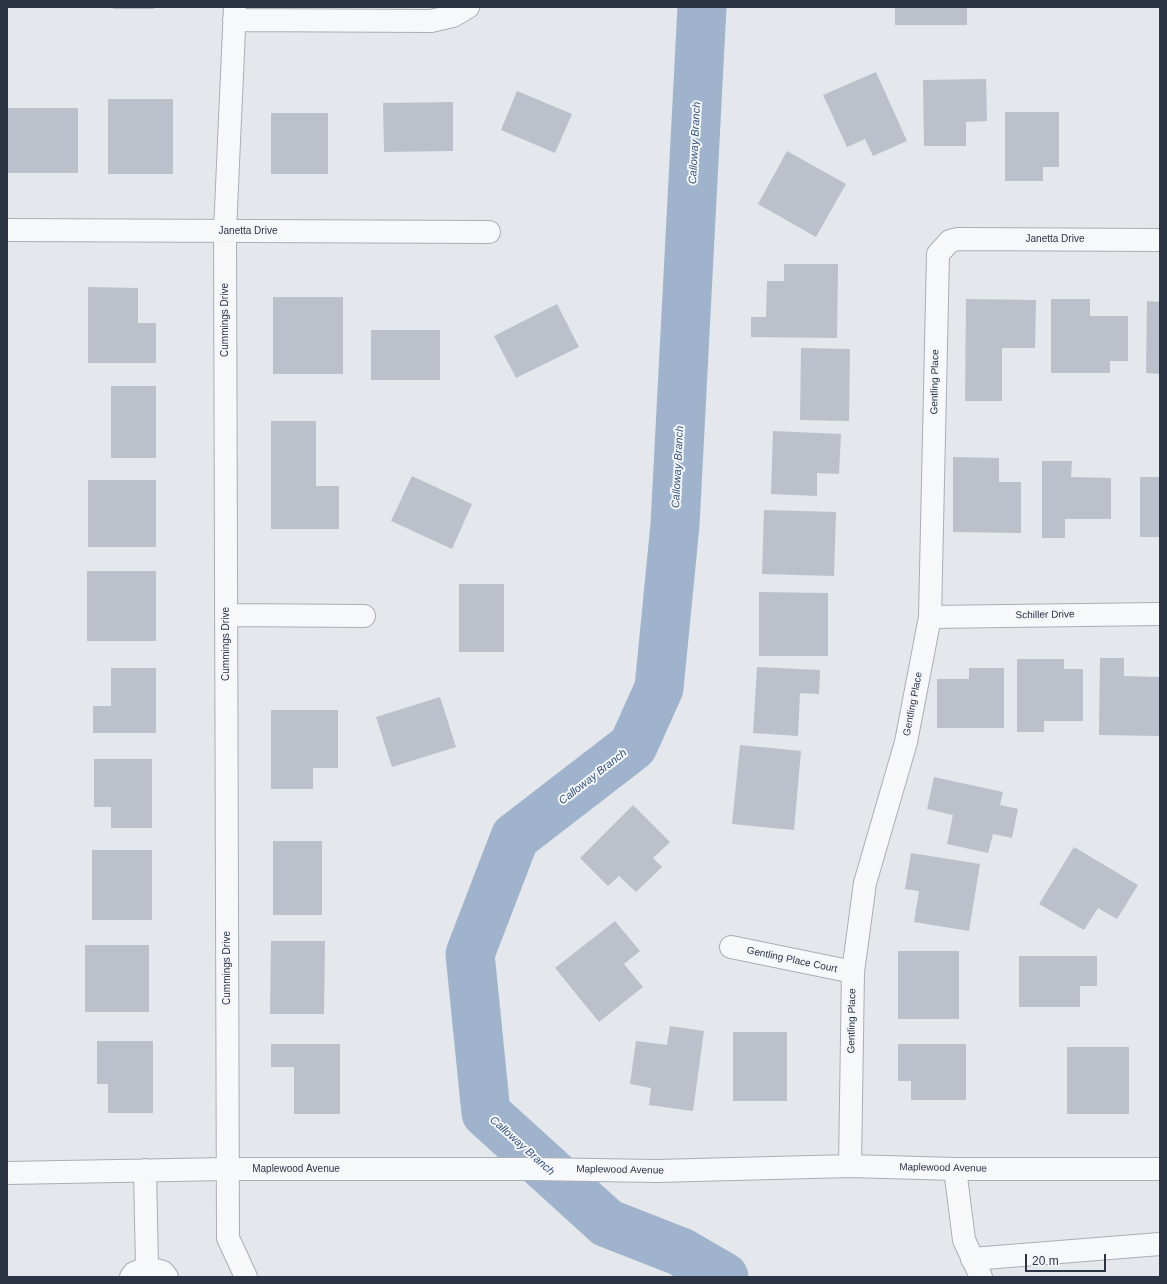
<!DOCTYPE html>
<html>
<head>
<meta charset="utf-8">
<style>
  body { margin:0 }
  #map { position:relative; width:1167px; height:1284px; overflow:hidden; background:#e4e7ec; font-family:Helvetica,sans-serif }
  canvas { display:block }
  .frame { position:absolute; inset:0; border:8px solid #2b3445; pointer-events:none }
  .scale { position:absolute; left:1025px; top:1254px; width:81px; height:18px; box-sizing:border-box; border:2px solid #2b3445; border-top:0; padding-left:5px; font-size:12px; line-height:14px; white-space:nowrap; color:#2b3445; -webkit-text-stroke:3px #f4f6f9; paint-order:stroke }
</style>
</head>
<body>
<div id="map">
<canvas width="1167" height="1284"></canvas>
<div class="frame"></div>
<div class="scale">20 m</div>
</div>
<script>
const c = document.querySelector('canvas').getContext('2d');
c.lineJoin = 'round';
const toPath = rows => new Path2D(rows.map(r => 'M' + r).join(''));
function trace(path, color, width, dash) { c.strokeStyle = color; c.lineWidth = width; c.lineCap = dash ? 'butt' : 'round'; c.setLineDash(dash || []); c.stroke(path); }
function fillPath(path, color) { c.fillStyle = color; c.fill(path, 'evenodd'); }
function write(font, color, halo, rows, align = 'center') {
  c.font = font + ' Helvetica,sans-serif'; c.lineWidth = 4; c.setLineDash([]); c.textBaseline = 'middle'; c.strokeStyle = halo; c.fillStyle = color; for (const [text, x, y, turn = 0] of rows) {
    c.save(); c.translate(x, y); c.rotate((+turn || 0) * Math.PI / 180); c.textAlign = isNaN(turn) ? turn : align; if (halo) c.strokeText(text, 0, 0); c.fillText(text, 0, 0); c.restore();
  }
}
const river = toPath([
  [702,7,675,525,659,688,633,746,515,837,470,954,486,1113,607,1223,681,1252,724,1277]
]);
const building = toPath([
  [113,7,154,7,154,9,113,9],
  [895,7,967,7,967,25,895,25],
  [876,72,907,141,873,156,865,139,847,147,823,95],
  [986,79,987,121,966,122,966,146,924,146,923,80],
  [517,91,572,114,555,153,501,130],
  [108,99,173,99,173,174,108,174],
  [453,102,453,151,384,152,383,103],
  [8,108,78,108,78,173,8,173],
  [1005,112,1059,112,1059,167,1043,167,1043,181,1005,181],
  [271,113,328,113,328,174,271,174],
  [787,151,846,184,816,237,758,204],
  [784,264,838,264,837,338,751,337,751,317,766,317,767,281,784,281],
  [88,287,138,288,138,323,156,323,156,363,88,363],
  [273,297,343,297,343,374,273,374],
  [966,299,1036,300,1035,348,1002,348,1002,401,965,401],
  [1051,299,1090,299,1090,316,1128,316,1128,361,1110,361,1110,373,1051,373],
  [1147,301,1160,302,1160,374,1146,373],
  [557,304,579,347,516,378,494,336],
  [371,330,440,330,440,380,371,380],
  [801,348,850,349,849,421,800,420],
  [111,386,156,386,156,458,111,458],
  [271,421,316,421,316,486,339,486,339,529,271,529],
  [773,431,841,434,839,474,817,473,817,496,771,494],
  [953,457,999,458,999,482,1021,482,1021,533,953,532],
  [1042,461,1072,461,1071,477,1111,478,1111,519,1065,519,1065,538,1042,538],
  [412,476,472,504,452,549,391,521],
  [1140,477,1160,477,1160,537,1140,537],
  [88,480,156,480,156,547,88,547],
  [764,510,836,512,834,576,762,574],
  [87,571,156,571,156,641,87,641],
  [459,584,504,584,504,652,459,652],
  [759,592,828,593,828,656,759,656],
  [1100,658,1124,658,1124,676,1160,677,1160,736,1099,735],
  [1017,659,1064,659,1064,669,1083,669,1083,721,1044,721,1044,732,1017,732],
  [757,667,820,670,819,694,800,693,798,736,753,733],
  [111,668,156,668,156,733,93,733,93,706,111,706],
  [969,668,1004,668,1004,728,937,728,937,679,969,679],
  [440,697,456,747,392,767,376,717],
  [271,710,338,710,338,768,313,768,313,789,271,789],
  [740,745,801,751,794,830,732,824],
  [94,759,152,759,152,828,111,828,111,807,94,807],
  [934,777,1003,792,1000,805,1018,809,1012,838,993,834,988,853,947,844,953,815,927,809],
  [633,805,670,842,653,858,662,867,636,892,619,876,608,886,580,858],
  [273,841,322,841,322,915,273,915],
  [1074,847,1138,885,1117,919,1098,908,1084,930,1039,904],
  [92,850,152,850,152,920,92,920],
  [911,853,980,864,969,931,914,922,919,891,905,889],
  [615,921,640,951,624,964,643,987,599,1022,555,968],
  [271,941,325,941,324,1014,270,1014],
  [85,945,149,945,149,1012,85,1012],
  [898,951,959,951,959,1019,898,1019],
  [1019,956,1097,956,1097,986,1080,986,1080,1007,1019,1007],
  [670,1026,704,1031,693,1111,649,1105,651,1088,630,1084,636,1041,667,1045],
  [733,1032,787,1032,787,1101,733,1101],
  [97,1041,153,1041,153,1113,108,1113,108,1084,97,1084],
  [271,1044,340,1044,340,1114,294,1114,294,1067,271,1067],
  [898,1044,966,1044,966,1100,911,1100,911,1081,898,1081],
  [1067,1047,1129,1047,1129,1114,1067,1114]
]);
const minor = toPath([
  [235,7,225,231,228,1238,246,1277],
  [234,20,431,21,453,16,468,7],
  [7,230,489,232],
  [226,615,364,616],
  [930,617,1160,614],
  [731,947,853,972],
  [850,1166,853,972,865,883,906,742,930,617,938,254,950,241,958,239,1160,240],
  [955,1169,964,1240,981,1277],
  [145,1170,147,1268,163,1272,167,1277],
  [7,1173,228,1169,531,1169,657,1171,850,1166,955,1169,1160,1169],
  [972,1259,1160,1244],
  [131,1277,134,1273,147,1268]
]);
const streetNames = [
  ["Janetta Drive",248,231],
  ["Janetta Drive",1055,239],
  ["Cummings Drive",225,320,-90],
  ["Gentling Place",935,382,-89],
  ["Schiller Drive",1045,615,-1],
  ["Cummings Drive",226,644,-90],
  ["Gentling Place",913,704,-79],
  ["Gentling Place Court",792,960,12],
  ["Cummings Drive",227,968,-90],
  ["Gentling Place",852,1021,-89],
  ["Maplewood Avenue",943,1168,1],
  ["Maplewood Avenue",296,1169],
  ["Maplewood Avenue",620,1170,1]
];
const waterNames = [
  ["Calloway Branch",695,143,-87],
  ["Calloway Branch",678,467,-87],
  ["Calloway Branch",593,777,-38],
  ["Calloway Branch",522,1146,42]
];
trace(river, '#9fb4cc', 49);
fillPath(building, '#bbc0ca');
trace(minor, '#a9aeb7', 24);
trace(minor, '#f7f8fa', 22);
write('10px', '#2b3445', '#f4f6f9', streetNames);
write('italic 11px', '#34527a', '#f4f6f9', waterNames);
</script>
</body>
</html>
